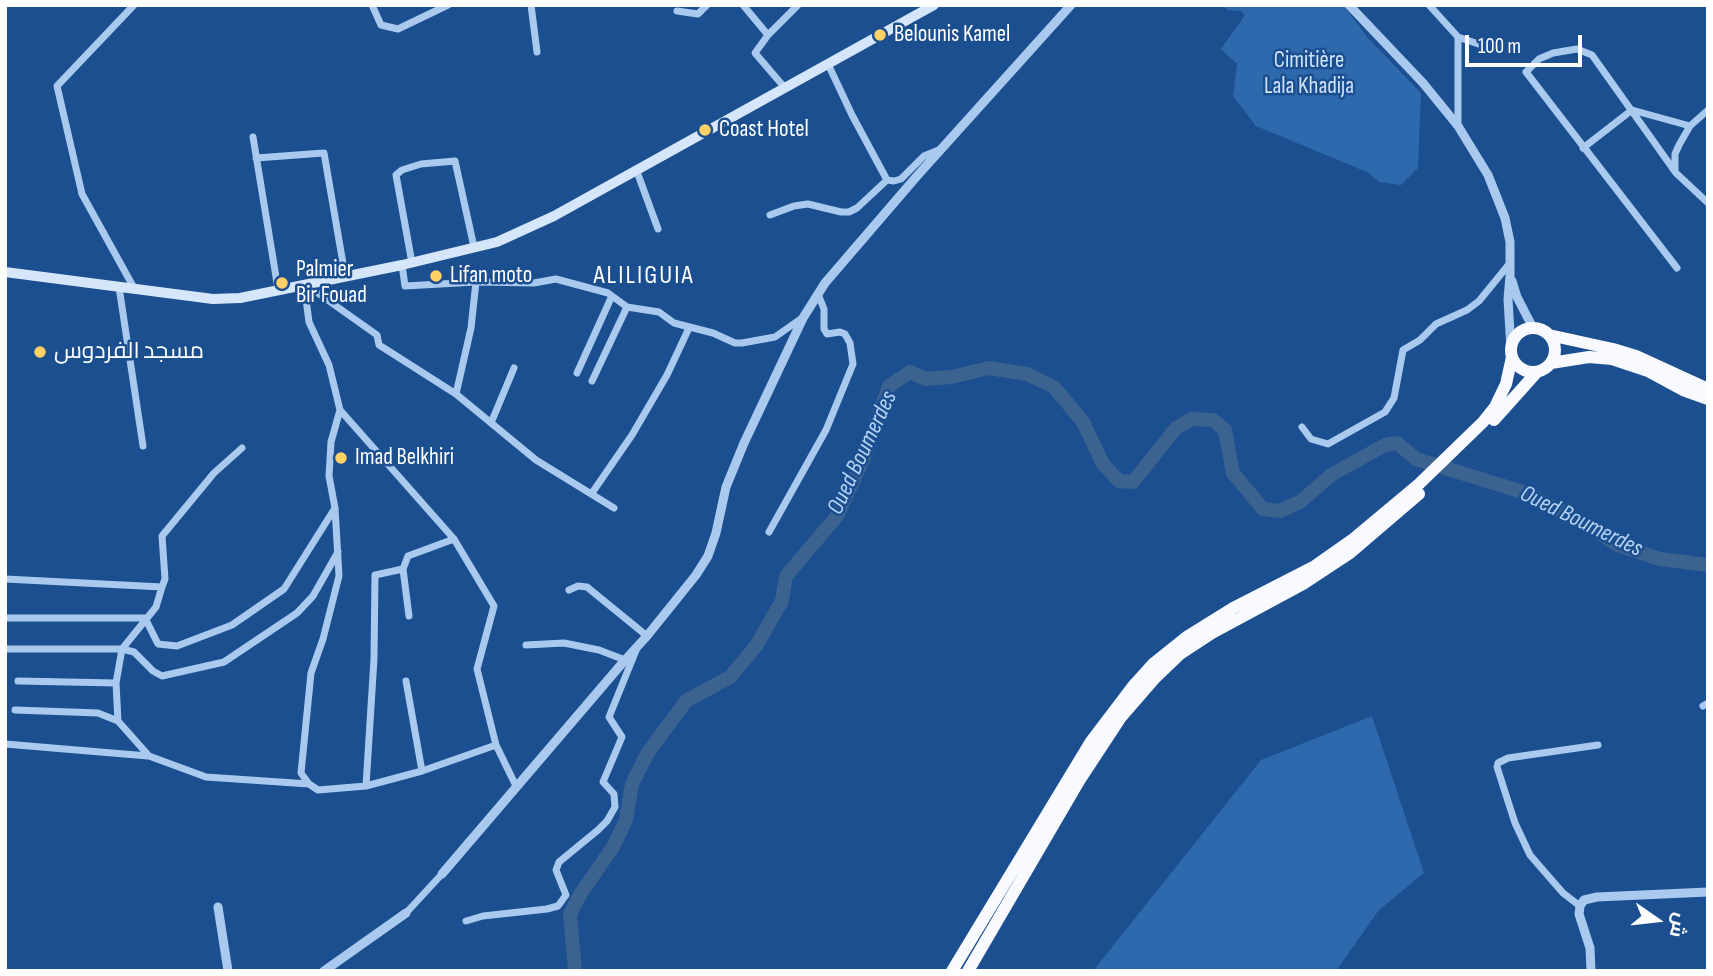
<!DOCTYPE html>
<html>
<head>
<meta charset="utf-8">
<style>
  body { margin:0 }
  #map { position:relative; width:1713px; height:976px; overflow:hidden; background:#1b4f8f; font-family:"Sofia Sans Condensed",Cairo,sans-serif }
  canvas { display:block }
  .frame { position:absolute; inset:0; border:7px solid #fff; pointer-events:none }
  .north { position:absolute; left:1622px; top:885px; width:70px; height:70px; -webkit-text-stroke:5px #1b4f8f; paint-order:stroke; rotate:104deg; font-size:19px; font-weight:700; line-height:28px; text-align:center; color:#fff }
  .north::after { content:''; display:block; margin:auto; width:24px; height:32px; background:#fff; clip-path:polygon(50% 0,100% 100%,50% 72%,0 100%) }
  .scale { position:absolute; left:1465px; top:35px; width:117px; height:32px; box-sizing:border-box; border:4px solid #fff; border-top:0; padding-left:9px; font-size:21px; line-height:24px; white-space:nowrap; color:#fff; -webkit-text-stroke:5px #1b4f8f; paint-order:stroke }
</style>
</head>
<body>
<div id="map">
<canvas width="1713" height="976"></canvas>
<div class="frame"></div>
<div class="north">ش</div>
<div class="scale">100 m</div>
</div>
<script>
const c = document.querySelector('canvas').getContext('2d');
c.lineJoin = 'round';
function fillPath(path, color) { c.fillStyle = color; c.fill(path, 'evenodd'); }
const toPath = rows => new Path2D(rows.map(r => 'M' + r).join(''));
function trace(path, color, width, dash) { c.strokeStyle = color; c.lineWidth = width; c.lineCap = dash ? 'butt' : 'round'; c.setLineDash(dash || []); c.stroke(path); }
function write(font, color, halo, rows, align = 'center') {
  c.font = font + ' "Sofia Sans Condensed",Cairo,sans-serif'; c.lineWidth = 5; c.setLineDash([]); c.textBaseline = 'middle'; c.strokeStyle = halo; c.fillStyle = color; for (const [text, x, y, turn = 0] of rows) {
    c.save(); c.translate(x, y); c.rotate((+turn || 0) * Math.PI / 180); c.textAlign = isNaN(turn) ? turn : align; if (halo) c.strokeText(text, 0, 0); c.fillText(text, 0, 0); c.restore();
  }
}
const green = toPath([
  [1221,5,1344,6,1368,38,1421,93,1418,168,1401,185,1379,182,1369,173,1256,126,1233,96,1237,64,1221,49,1245,15,1241,11,1228,10],
  [1372,716,1424,873,1379,910,1336,971,1093,971,1261,760]
]);
const river = toPath([
  [575,971,570,914,581,893,613,847,626,820,632,784,647,754,686,701,730,677,756,646,782,601,786,576,837,516,863,460,889,386,910,372,926,379,951,377,989,368,1027,374,1054,387,1083,422,1103,464,1119,481,1133,482,1176,428,1192,419,1213,420,1225,430,1233,473,1263,509,1280,511,1300,502,1331,475,1385,445,1397,443,1416,459,1526,493,1587,525,1618,545,1660,559,1708,565]
]);
const minor = toPath([
  [372,5,381,25,398,29,448,5],
  [531,5,537,52],
  [743,5,768,35],
  [1429,5,1458,37,1458,126],
  [677,11,698,14,707,5],
  [1458,37,1496,50],
  [828,64,852,115,887,180,894,181,901,179,924,156,941,149],
  [785,88,755,53,768,35,798,5],
  [253,137,278,289],
  [1583,148,1632,110,1690,126],
  [256,158,324,153,345,275],
  [636,169,658,229],
  [1675,170,1675,154,1679,145,1690,126,1708,110],
  [770,215,794,206,808,204,841,212,849,212,857,208,887,180],
  [412,263,396,175,402,170,421,164,455,161,474,247],
  [402,265,405,286,476,282,534,283,556,279,608,293,627,307,659,312,674,323,713,333,735,343,742,343,775,337,802,318],
  [1677,268,1526,72,1539,59,1553,53,1577,49,1592,55,1676,173,1708,203],
  [304,284,309,322,329,365,340,410,331,442,329,476,335,508,339,576,323,639,311,673,301,773,309,784,318,790,366,786,422,771,496,745,516,786],
  [305,284,377,335,379,345,387,350,456,394,536,460,614,508],
  [119,287,143,446],
  [134,288,82,194,57,86,134,5],
  [577,373,611,298],
  [592,381,627,307],
  [456,394,471,328,476,282],
  [340,410,454,539,494,606,477,669,496,745],
  [491,423,514,368],
  [1302,427,1311,439,1328,444,1385,412,1394,398,1403,350,1420,340,1436,324,1467,310,1479,301,1510,263],
  [592,493,632,435,667,375,689,328],
  [769,532,826,430,853,364,850,343,845,334,840,332,827,334,824,329,824,309,818,294],
  [403,569,409,616],
  [5,579,162,587,156,607,122,649,116,683,118,721,149,756,206,777,309,784],
  [162,587,165,579,162,536,214,473,242,448],
  [569,590,578,586,587,587,647,636],
  [5,618,145,618,158,644,177,646,232,625,284,589,335,508],
  [526,645,564,643,599,650,625,660],
  [5,649,122,649,134,652,153,671,162,676,224,662,297,613,313,596,338,552],
  [18,681,116,683],
  [406,681,422,771],
  [1703,706,1708,703],
  [15,710,98,713,118,721],
  [5,744,148,756],
  [366,786,374,659,375,575,403,569,408,556,454,539],
  [1580,906,1563,893,1530,855,1515,823,1497,767,1498,763,1508,758,1598,745],
  [406,913,442,874],
  [466,921,483,916,547,909,558,906,566,895,556,870,559,862,598,830,607,821,615,807,614,794,603,782,622,737,609,717,637,648]
]);
const tertiary = toPath([
  [1349,5,1423,83,1458,126,1488,175,1505,218,1510,242,1510,276,1508,299,1511,350],
  [1512,281,1517,297,1533,328],
  [442,874,625,660,647,636,696,575,708,556,716,533,726,487,744,443,803,318,825,283,917,176,1071,5],
  [218,907,228,971],
  [324,971,406,913],
  [1591,971,1590,948,1579,914,1580,906,1584,900,1597,897,1708,892]
]);
const secondary = toPath([
  [5,272,213,299,240,298,402,265,497,242,554,216,934,5]
]);
const trunk = toPath([
  '1511 350a22 22 0 1 1 44 0a22 22 0 1 1-44 0Z',
  [1549,335,1613,349,1636,356,1708,389],
  [1551,363,1589,357,1612,359,1648,371,1683,390,1708,399],
  [1494,420,1537,372],
  [952,971,1090,743,1134,685,1153,664,1188,636,1233,608,1315,566,1352,540,1419,484,1483,422,1495,407,1506,384,1512,357],
  [968,971,1079,781,1121,717,1154,679,1180,654,1212,633,1303,584,1350,553,1419,494]
]);
const markers = [
  [880,35,7,"#ffd166"],
  [705,130,7,"#ffd166"],
  [436,276,7,"#ffd166"],
  [282,283,7,"#ffd166"],
  [40,352,7,"#ffd166"],
  [341,458,7,"#ffd166"]
];
const poiNames = [
  ["Belounis Kamel",894,35],
  ["Coast Hotel",719,130],
  ["Palmier",296,270],
  ["Bir Fouad",296,296],
  ["Lifan moto",450,276],
  ["مسجد الفردوس",54,352],
  ["Imad Belkhiri",355,458]
];
const parkNames = [
  ["Cimitière",1309,61],
  ["Lala Khadija",1309,87]
];
const waterNames = [
  ["Oued Boumerdes",863,453,-65],
  ["Oued Boumerdes",1581,522,26]
];
const quarterNames = [
  ["ALILIGUIA",644,276]
];
fillPath(green, '#2e69ad');
trace(river, '#3c6290', 14);
trace(minor, '#a9c9ee', 7);
trace(tertiary, '#a9c9ee', 9);
trace(secondary, '#d6e6fa', 10);
trace(trunk, '#f8faff', 12);
for (const [x, y, r, color] of markers) { const dot = new Path2D(); dot.arc(x, y, r, 0, 2 * Math.PI); c.fillStyle = color; c.fill(dot); trace(dot, '#1b4f8f', 2.5); }
write('23px', '#fff', '#1b4f8f', poiNames, 'left');
write('23px', '#cfe3fa', '#1b4f8f', parkNames);
write('italic 24px', '#b5d3f5', '#1b4f8f', waterNames);
c.letterSpacing = '2px';
write('26px', '#fff', '#1b4f8f', quarterNames);
c.letterSpacing = '0px';
</script>
</body>
</html>
